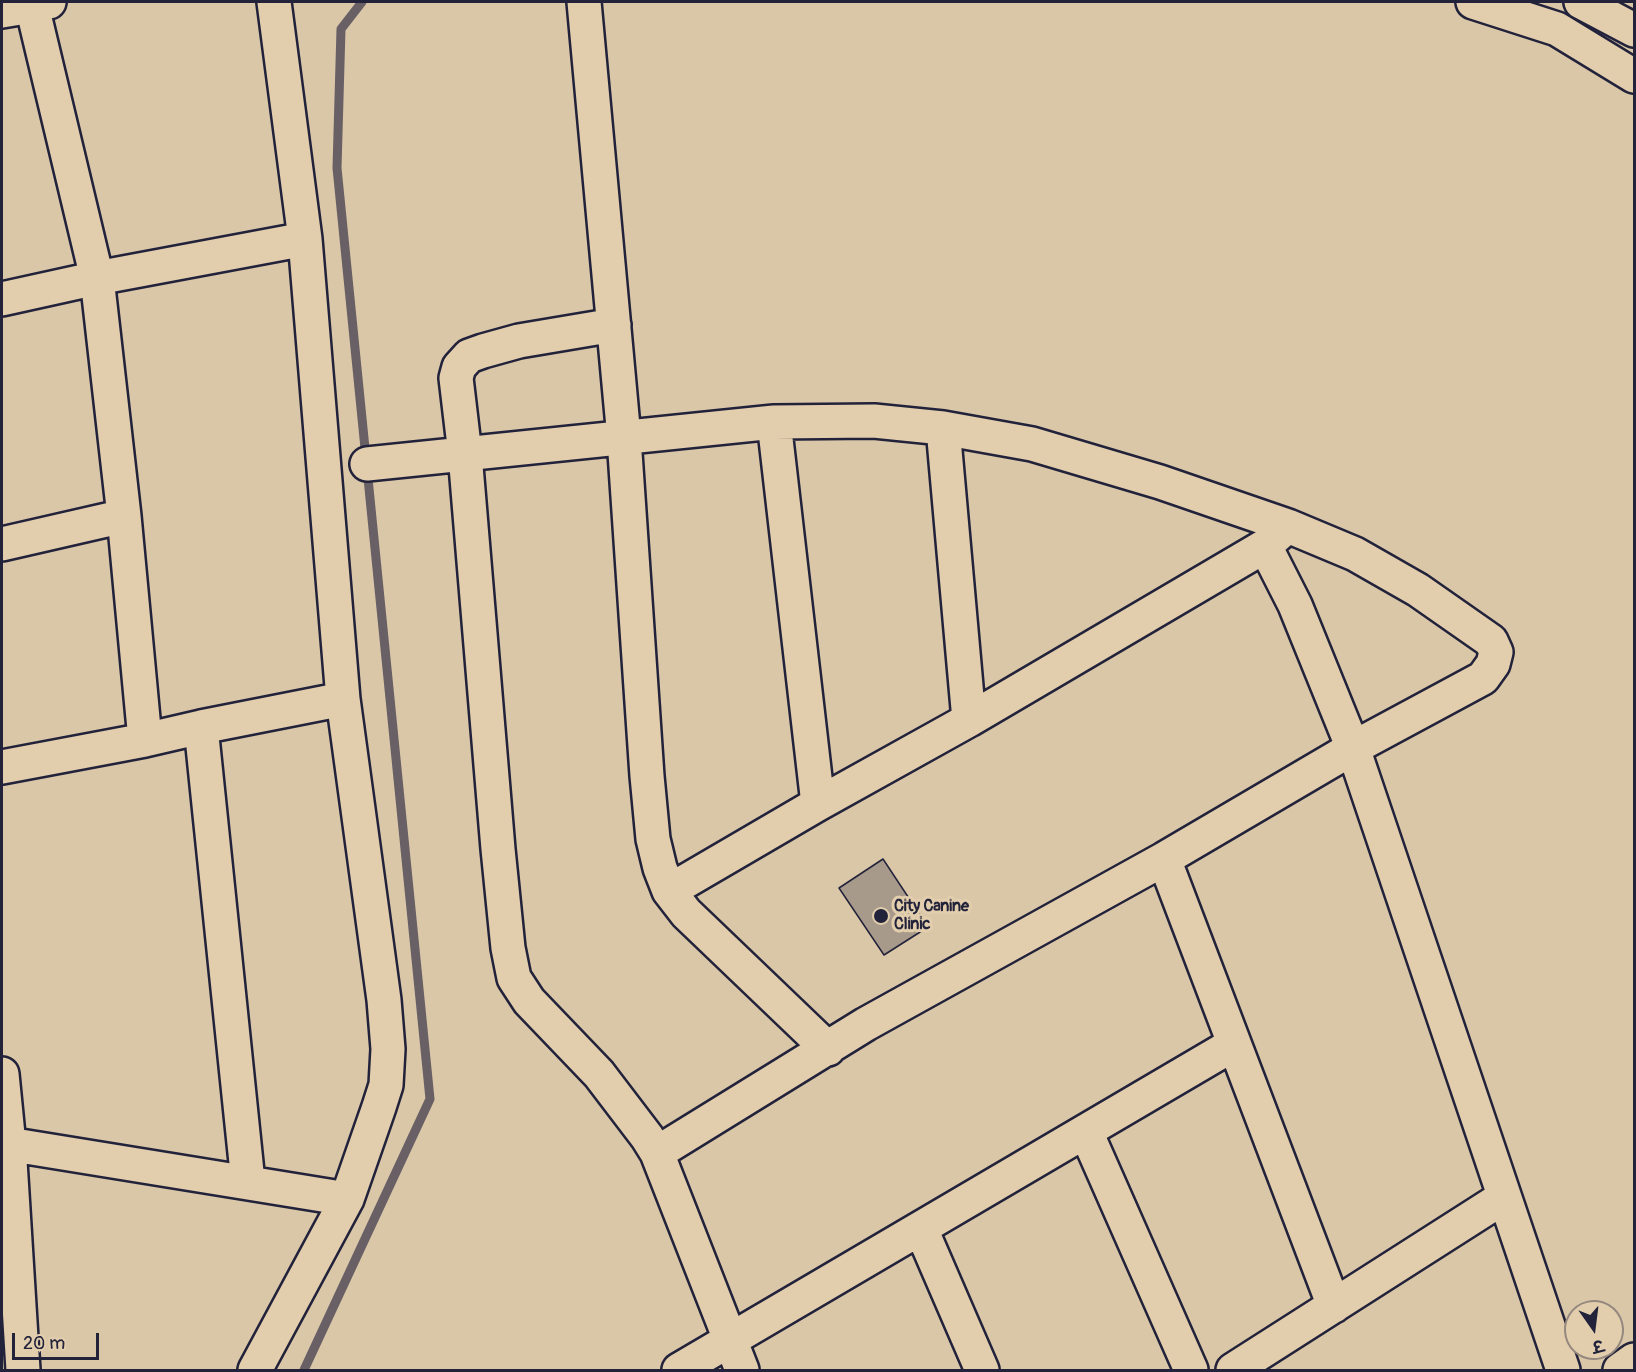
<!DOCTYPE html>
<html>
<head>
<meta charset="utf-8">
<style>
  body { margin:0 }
  #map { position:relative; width:1636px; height:1372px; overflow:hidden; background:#dac7a8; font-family:Pangolin,"Playpen Sans Deva",sans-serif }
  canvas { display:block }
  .frame { position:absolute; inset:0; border:3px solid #22223b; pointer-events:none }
  .north { position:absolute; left:1564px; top:1300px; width:60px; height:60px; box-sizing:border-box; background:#e2cead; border:2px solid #95897f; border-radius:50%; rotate:166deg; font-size:16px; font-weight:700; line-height:24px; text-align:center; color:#22223b }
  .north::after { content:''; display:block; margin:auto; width:21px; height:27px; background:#22223b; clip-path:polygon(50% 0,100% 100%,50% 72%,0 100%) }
  .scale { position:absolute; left:12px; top:1333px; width:87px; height:27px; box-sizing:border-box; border:3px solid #22223b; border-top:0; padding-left:8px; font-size:18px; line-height:21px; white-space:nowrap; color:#22223b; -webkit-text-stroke:4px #e2cead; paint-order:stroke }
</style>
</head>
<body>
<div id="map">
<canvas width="1636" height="1372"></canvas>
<div class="frame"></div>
<div class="north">उ</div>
<div class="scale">20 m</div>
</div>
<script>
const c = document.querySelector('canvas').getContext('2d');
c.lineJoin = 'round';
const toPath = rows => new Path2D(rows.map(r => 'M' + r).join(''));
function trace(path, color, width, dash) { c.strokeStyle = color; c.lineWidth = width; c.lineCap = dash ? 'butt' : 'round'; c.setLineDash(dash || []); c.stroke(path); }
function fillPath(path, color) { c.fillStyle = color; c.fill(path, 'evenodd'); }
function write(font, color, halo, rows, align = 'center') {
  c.font = font + ' Pangolin,sans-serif'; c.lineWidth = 6; c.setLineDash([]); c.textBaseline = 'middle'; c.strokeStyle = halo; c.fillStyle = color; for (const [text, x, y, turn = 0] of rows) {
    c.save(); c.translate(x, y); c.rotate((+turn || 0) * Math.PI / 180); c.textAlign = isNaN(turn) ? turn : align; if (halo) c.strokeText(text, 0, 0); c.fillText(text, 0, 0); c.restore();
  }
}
const stream = toPath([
  [304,1370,430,1099,337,168,341,29,362,2]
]);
const building = toPath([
  [883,859,928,927,884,955,839,888,883,859]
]);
const minor = toPath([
  [584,2,624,438,647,776,653,839,660,868,669,891,686,913,828,1049],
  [32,6,97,278,124,516,145,740],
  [2,299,97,278,305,239],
  [614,325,519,341,483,351,469,356,459,367,456,378,465,454,498,849,508,948,514,978,529,1001,599,1074,647,1137,657,1153,742,1370],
  [774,422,818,804],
  [943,428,969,720],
  [367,464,774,422,874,421,943,428,1032,444,1160,482,1288,526,1355,554,1418,590,1491,641,1496,652,1493,664,1483,678,1353,748,1164,859,866,1024,657,1153],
  [2,544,124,516],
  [1265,546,1295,605,1353,748,1563,1370],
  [201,727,248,1182],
  [2,767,145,740,201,727,343,699],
  [1164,859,1334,1306],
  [669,891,818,804,969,720,1265,546,1282,531],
  [2,1074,9,1145,23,1370],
  [1086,1132,1191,1370],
  [2,1143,347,1199],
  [921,1229,982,1370],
  [255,1370,347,1199,379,1107,386,1085,388,1049,384,1000,343,699,305,239,274,2],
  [679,1370,1234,1044],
  [1233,1370,1504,1197],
  [1620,1370,1634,1360]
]);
const major = toPath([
  [1473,2,1557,29,1634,76],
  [2,11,32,6,49,2]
]);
const highway = toPath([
  [1581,2,1634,30]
]);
const markers = [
  [881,916,8,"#22223b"]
];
const poiNames = [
  ["City Canine",894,907],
  ["Clinic",894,925]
];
trace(stream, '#686065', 9);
fillPath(building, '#a79a8a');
trace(building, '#22223b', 1.5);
trace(minor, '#22223b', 38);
trace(major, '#22223b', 38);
trace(highway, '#22223b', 38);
trace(minor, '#e2cead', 33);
trace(major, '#e2cead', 33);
trace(highway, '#e2cead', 33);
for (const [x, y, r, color] of markers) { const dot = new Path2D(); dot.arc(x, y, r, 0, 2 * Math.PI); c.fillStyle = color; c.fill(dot); trace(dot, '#e2cead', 2); }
write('bold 16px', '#22223b', '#e2cead', poiNames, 'left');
</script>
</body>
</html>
